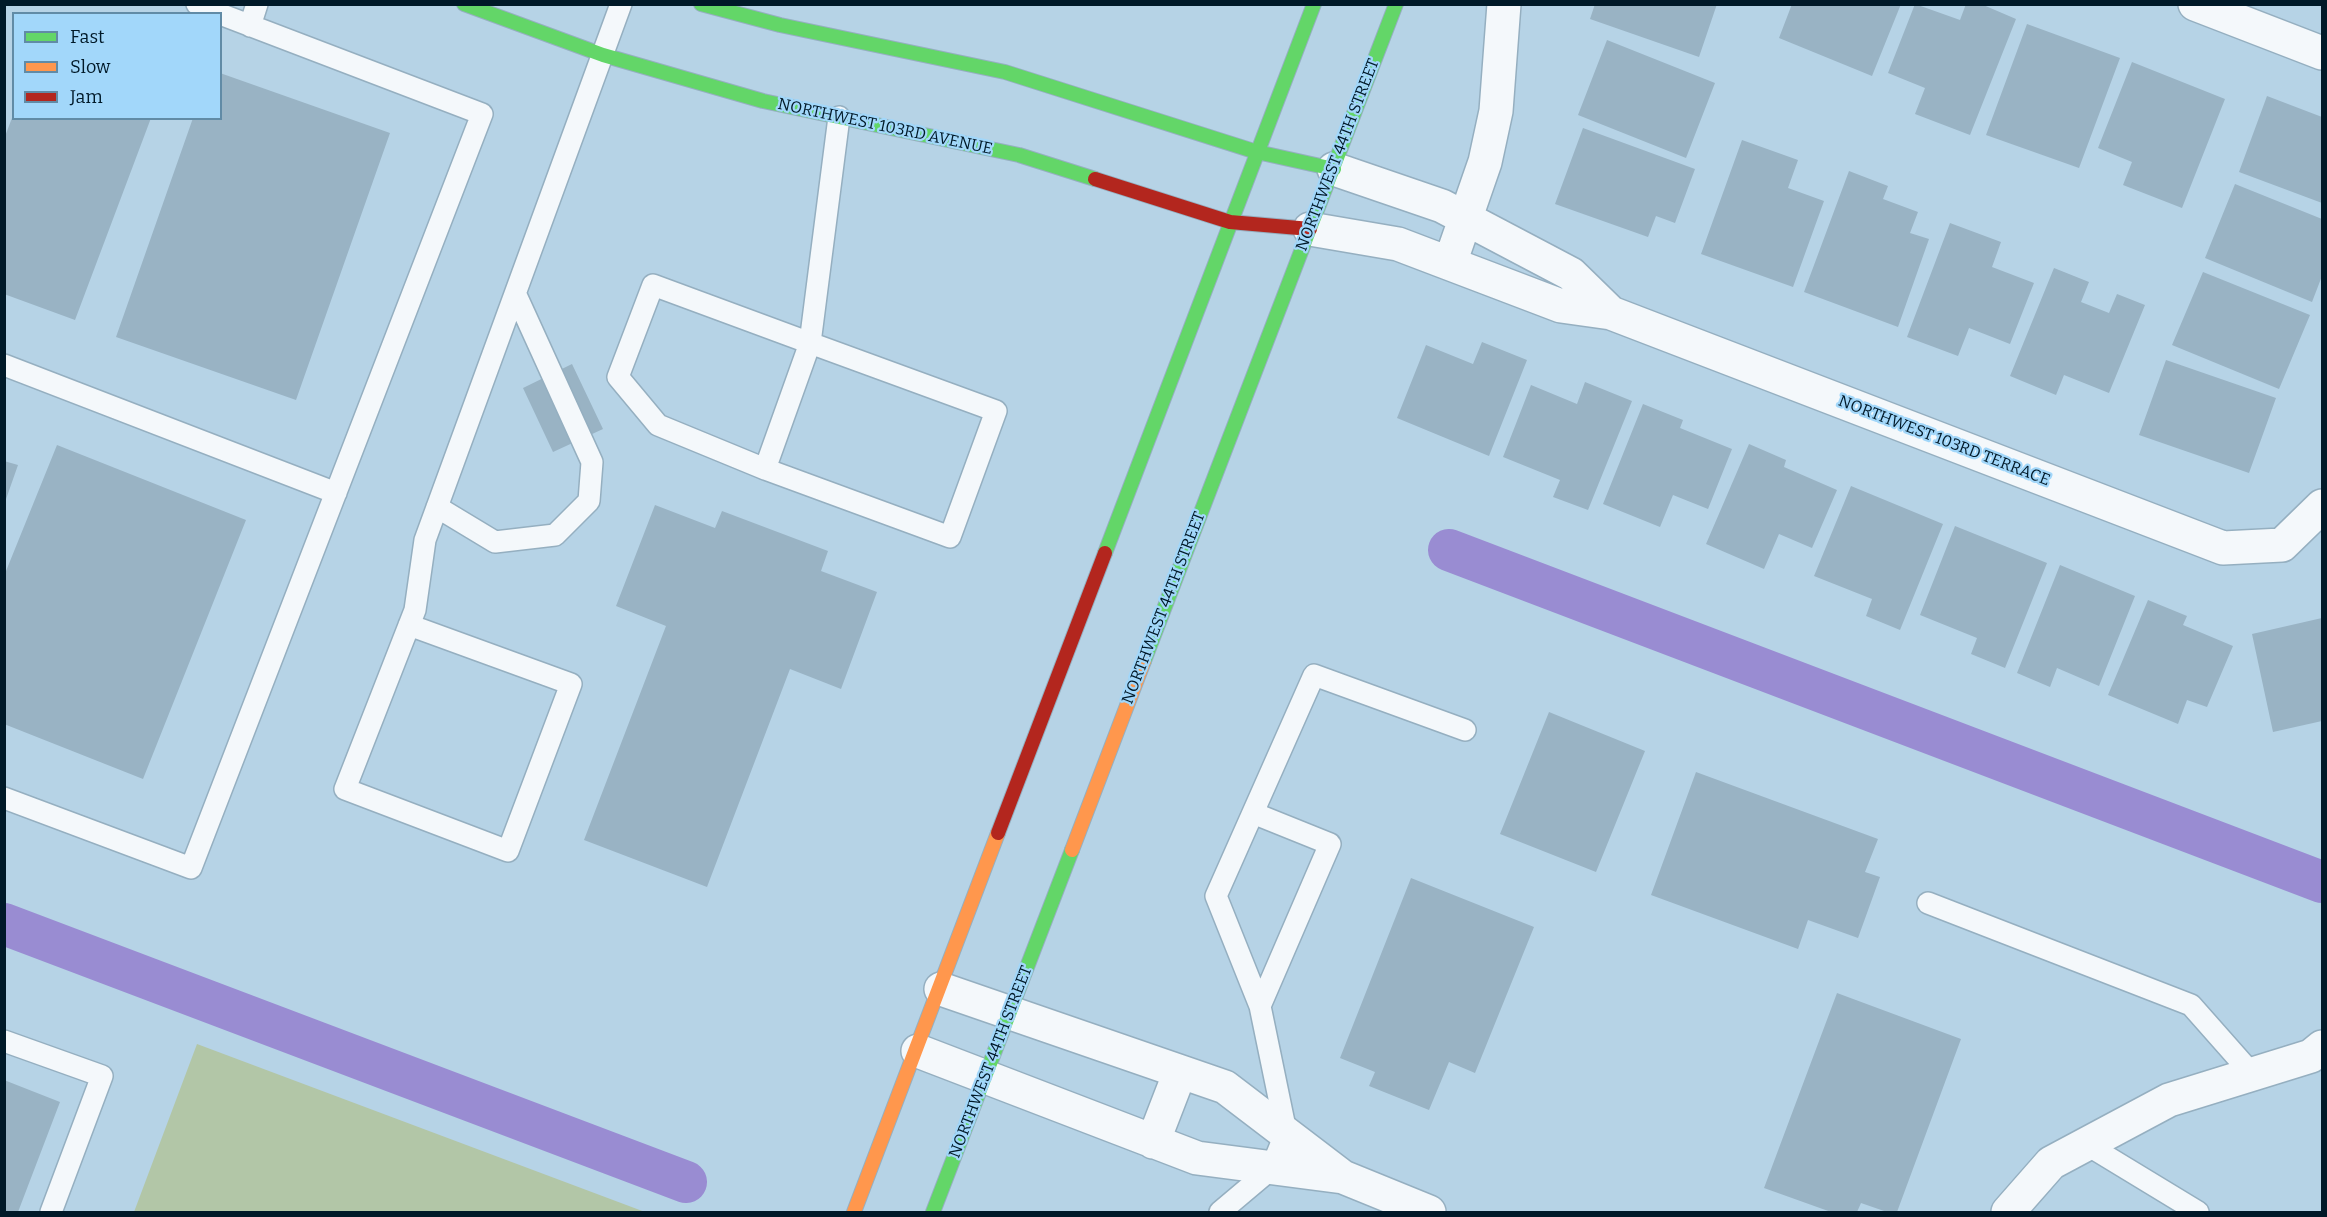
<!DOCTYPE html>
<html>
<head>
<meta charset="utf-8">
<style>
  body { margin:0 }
  #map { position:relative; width:2327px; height:1217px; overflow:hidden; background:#b6d3e6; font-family:Bitter,serif }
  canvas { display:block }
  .frame { position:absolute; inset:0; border:6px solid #001928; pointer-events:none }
  .legend { position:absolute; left:12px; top:12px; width:210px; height:108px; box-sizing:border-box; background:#a2d7fa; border:2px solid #618ba6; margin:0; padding:8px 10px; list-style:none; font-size:18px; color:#001928 }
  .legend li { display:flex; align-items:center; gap:12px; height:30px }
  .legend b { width:30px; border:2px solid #618ba6 }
</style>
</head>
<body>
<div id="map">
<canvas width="2327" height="1217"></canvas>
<div class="frame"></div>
<ul class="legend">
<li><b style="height:8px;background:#63d668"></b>Fast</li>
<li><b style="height:8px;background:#ff974d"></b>Slow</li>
<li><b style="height:8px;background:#b3261e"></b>Jam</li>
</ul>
</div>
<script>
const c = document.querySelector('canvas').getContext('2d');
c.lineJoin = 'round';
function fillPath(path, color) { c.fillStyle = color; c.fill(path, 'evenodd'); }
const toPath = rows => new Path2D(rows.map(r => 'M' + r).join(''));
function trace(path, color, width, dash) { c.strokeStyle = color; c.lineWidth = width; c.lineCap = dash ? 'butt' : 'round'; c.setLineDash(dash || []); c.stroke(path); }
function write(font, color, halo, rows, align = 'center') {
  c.font = font + ' Bitter,serif'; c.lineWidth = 4.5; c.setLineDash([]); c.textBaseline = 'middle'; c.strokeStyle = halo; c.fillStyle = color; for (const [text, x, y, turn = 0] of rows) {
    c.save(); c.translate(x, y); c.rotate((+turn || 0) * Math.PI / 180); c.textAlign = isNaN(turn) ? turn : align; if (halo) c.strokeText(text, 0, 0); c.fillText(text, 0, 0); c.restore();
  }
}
const green = toPath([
  [197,1044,645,1212,134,1212]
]);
const canal = toPath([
  [1449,550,2322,882],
  [4,924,686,1182]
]);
const building = toPath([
  [1595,4,1717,4,1699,57,1590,19],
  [1792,4,1901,4,1872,76,1779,38],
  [1915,4,1960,20,1966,4,1981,4,2016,19,1970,135,1915,114,1925,88,1888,73],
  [2027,24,2120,58,2079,168,1986,135],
  [1607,40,1715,83,1686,158,1578,115],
  [2132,62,2225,99,2182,208,2123,185,2132,162,2098,148],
  [220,73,390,133,296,400,116,337,193,118,220,118],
  [2267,96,2322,117,2322,203,2239,172],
  [12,118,151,118,75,320,4,294,4,139],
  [1583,128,1695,169,1675,223,1656,216,1648,237,1555,204],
  [1742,140,1798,160,1788,188,1824,201,1793,287,1701,254],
  [1849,171,1888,186,1883,199,1918,212,1910,233,1929,239,1898,327,1804,292],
  [2235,184,2322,219,2322,276,2312,302,2205,258],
  [1950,223,2001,242,1992,267,2034,283,2010,344,1969,328,1958,356,1907,337],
  [2054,268,2089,282,2081,302,2109,313,2117,294,2145,305,2109,393,2064,375,2056,395,2010,376],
  [2203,272,2310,315,2279,389,2172,345],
  [1482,342,1527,360,1489,456,1397,418,1426,345,1473,364],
  [2166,360,2276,398,2249,473,2139,435],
  [572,364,603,429,553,452,523,388],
  [1585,382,1632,401,1588,510,1553,497,1560,480,1503,457,1531,385,1577,404],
  [1643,404,1683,420,1680,428,1732,449,1708,509,1673,495,1660,527,1603,504],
  [1749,444,1786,460,1784,467,1837,490,1812,548,1779,534,1764,569,1706,544],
  [57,445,246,520,143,779,4,724,4,576],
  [4,461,18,465,5,502,4,502],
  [1851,486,1943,524,1900,630,1866,616,1872,599,1814,576],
  [655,505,715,528,722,511,828,551,821,571,877,592,841,689,790,669,707,887,584,840,666,626,616,606],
  [1955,526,2047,563,2005,668,1971,654,1977,638,1920,615],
  [2060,565,2135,596,2099,686,2057,668,2050,687,2017,673],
  [2148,600,2187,616,2183,625,2233,646,2207,707,2187,700,2178,724,2108,695],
  [2322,618,2322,721,2273,732,2252,634],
  [1549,712,1645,751,1596,872,1500,834],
  [1696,772,1878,839,1865,872,1880,877,1858,938,1808,920,1798,949,1651,895],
  [1411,878,1534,927,1475,1073,1449,1062,1429,1110,1369,1086,1375,1072,1340,1058],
  [1837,993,1961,1039,1897,1212,1887,1212,1861,1203,1857,1212,1831,1212,1764,1188],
  [4,1080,60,1102,18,1212,4,1212]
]);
const lane = toPath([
  [197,4,219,14],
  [250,26,257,4],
  [4,365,336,493],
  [765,469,810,343,996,411,950,537,765,469,658,425,618,377,653,285,810,343,839,117],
  [437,507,495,542,555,535,589,501,592,462,516,295],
  [409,625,571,684,508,851,345,789,415,610,425,540,621,4],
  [4,798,191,868,482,114,220,14],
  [1253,813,1330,844,1260,1006],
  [1928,903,2191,1005,2252,1074],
  [4,1041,102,1076,51,1212],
  [2086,1144,2198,1212],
  [1220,1212,1271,1169,1286,1132,1260,1006,1216,896,1314,675,1465,730]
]);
const street = toPath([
  [2195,4,2322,53],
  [1334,169,1442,206,1571,274,1611,313],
  [1310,229,1398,244,1561,306,1611,313,2223,548,2282,545,2322,506],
  [1450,263,1485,162,1496,111,1504,4],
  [941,989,1225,1087,1343,1177],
  [918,1051,1197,1158,1343,1177,1429,1212],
  [1153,1142,1180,1072],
  [2008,1212,2051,1163,2169,1100,2311,1056,2322,1047]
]);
const fast = toPath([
  [464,4,603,55,763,101,1019,155,1095,179],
  [701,4,780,25,1005,72,1257,152,1334,169],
  [1105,553,1314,4],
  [1144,661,1396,4],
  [933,1212,1072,850]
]);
const slow = toPath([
  [1072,850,1144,661],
  [854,1212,998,833]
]);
const jam = toPath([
  [1095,179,1230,222,1310,229],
  [998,833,1105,553]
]);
const streetNames = [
  ["NORTHWEST 103RD AVENUE",885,127,12],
  ["NORTHWEST 44TH STREET",1338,155,-69],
  ["NORTHWEST 103RD TERRACE",1944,441,21],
  ["NORTHWEST 44TH STREET",1164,608,-69],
  ["NORTHWEST 44TH STREET",991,1062,-69]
];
fillPath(green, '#b2c6a7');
trace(canal, '#998cd2', 42);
fillPath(building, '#99b3c4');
trace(lane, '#95afc0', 24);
trace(street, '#95afc0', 36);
trace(fast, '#95afc0', 16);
trace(slow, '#95afc0', 16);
trace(jam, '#95afc0', 16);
trace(lane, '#f4f8fb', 21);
trace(street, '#f4f8fb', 33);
trace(fast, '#63d668', 14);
trace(slow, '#ff974d', 14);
trace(jam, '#b3261e', 14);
write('16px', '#001928', '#a2d7fa', streetNames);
</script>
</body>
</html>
